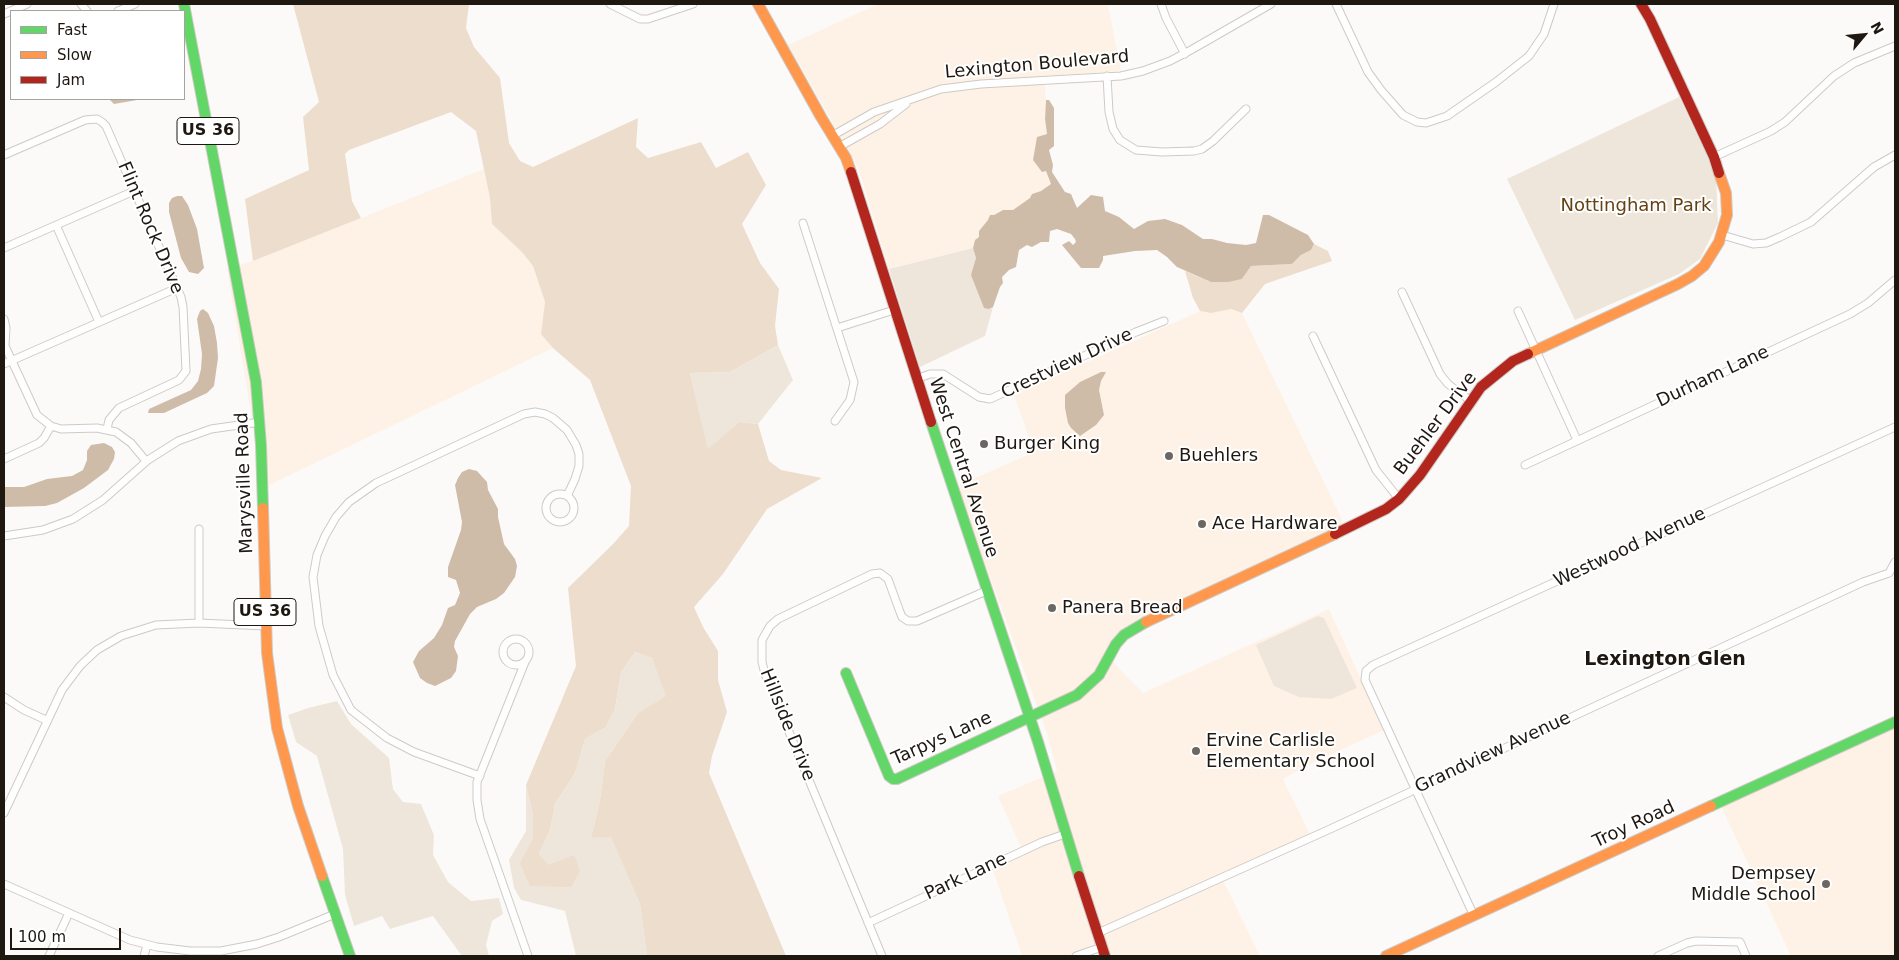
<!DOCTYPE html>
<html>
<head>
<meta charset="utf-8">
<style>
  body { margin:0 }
  #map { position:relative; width:1899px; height:960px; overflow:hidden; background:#fcfaf8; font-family:"DejaVu Sans",sans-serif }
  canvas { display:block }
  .frame { position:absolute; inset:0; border:5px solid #1e1811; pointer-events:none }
  .legend { position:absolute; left:10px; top:10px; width:175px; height:90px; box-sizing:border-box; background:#fff; border:1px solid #a5a3a0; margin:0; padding:6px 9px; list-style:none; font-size:15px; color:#1e1811 }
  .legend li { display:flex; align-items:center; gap:10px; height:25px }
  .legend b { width:25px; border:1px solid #a5a3a0 }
  .north { position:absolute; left:1839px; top:10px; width:50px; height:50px; -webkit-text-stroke:4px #fff; paint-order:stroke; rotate:62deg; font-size:14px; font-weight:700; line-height:20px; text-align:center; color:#1e1811 }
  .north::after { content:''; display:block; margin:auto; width:18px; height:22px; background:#1e1811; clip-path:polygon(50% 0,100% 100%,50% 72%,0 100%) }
  .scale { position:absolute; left:10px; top:928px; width:111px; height:22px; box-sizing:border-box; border:2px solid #1e1811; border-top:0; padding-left:6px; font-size:15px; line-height:18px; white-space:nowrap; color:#1e1811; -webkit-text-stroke:4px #fff; paint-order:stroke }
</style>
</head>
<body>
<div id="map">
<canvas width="1899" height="960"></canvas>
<div class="frame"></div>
<ul class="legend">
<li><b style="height:6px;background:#63d668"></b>Fast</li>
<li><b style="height:6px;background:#ff974d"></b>Slow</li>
<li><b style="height:6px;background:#b3261e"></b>Jam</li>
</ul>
<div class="north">N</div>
<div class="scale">100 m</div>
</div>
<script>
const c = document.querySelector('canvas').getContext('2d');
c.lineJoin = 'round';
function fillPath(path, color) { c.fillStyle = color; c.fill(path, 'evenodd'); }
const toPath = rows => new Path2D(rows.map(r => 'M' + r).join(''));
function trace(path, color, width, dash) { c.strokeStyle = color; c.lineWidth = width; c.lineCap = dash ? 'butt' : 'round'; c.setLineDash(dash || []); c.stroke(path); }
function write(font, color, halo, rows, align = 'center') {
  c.font = font + ' "DejaVu Sans",sans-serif'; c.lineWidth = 4; c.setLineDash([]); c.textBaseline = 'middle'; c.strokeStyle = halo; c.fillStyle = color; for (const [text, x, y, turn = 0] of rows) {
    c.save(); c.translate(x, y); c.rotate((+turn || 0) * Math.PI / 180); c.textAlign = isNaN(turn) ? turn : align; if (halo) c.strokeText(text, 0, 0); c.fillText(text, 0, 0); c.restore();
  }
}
const built = toPath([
  [878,4,1108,4,1121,71,1044,76,1046,100,1045,119,1047,134,1046,171,1051,184,1041,191,1032,194,1030,198,1013,210,1003,210,994,215,979,231,979,237,975,240,973,248,889,269,858,167,788,45],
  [484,169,490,198,492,224,522,252,533,266,545,302,542,334,553,348,257,491,255,437,227,269,253,261],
  [1231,309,1242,313,1348,532,1140,628,1124,640,1111,660,1143,693,1329,609,1384,730,1309,765,1283,779,1310,834,1220,874,1260,956,1099,956,1098,952,1086,956,1022,956,993,870,1024,855,998,796,1057,771,1048,736,957,486,1034,452,1014,395,1200,311,1211,313],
  [1895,725,1895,956,1791,956,1720,804]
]);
const green = toPath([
  [1679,97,1716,175,1718,223,1700,259,1679,274,1575,320,1507,179],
  [973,248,976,258,974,269,989,309,993,307,985,336,920,367,889,269],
  [778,345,793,380,758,424,739,422,708,450,690,373,730,372],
  [1318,616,1324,618,1357,688,1331,699,1299,697,1274,686,1256,645],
  [635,652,652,658,667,696,638,713,605,761,600,800,591,838,611,836,640,904,647,956,576,956,565,911,521,900,514,888,509,860,526,831,526,785,533,815,533,838,521,863,547,865,539,854,550,830,555,804,575,773,585,739,606,727,615,709,621,672],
  [337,701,351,724,389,758,393,789,403,802,421,804,434,835,433,855,448,882,471,901,499,898,503,914,492,921,486,945,489,956,462,956,433,916,390,929,382,916,354,926,345,895,343,849,317,756,296,742,288,715,308,708]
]);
const forest = toPath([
  [293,4,469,4,466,28,474,47,500,78,509,143,520,161,533,167,638,118,636,147,648,158,701,142,716,168,748,152,766,185,742,224,760,263,779,289,775,326,778,345,730,372,690,373,708,449,739,422,758,424,769,461,781,470,822,478,767,509,723,574,694,607,703,627,718,651,718,680,727,712,712,756,709,773,786,956,647,956,640,904,611,837,591,838,600,800,605,761,638,713,666,696,652,658,635,652,621,672,615,709,606,727,585,739,575,773,555,804,550,830,539,854,548,865,574,855,580,871,571,887,530,886,520,863,533,838,533,815,526,785,576,666,568,588,613,544,629,526,631,486,590,380,553,348,541,334,545,302,533,266,522,252,492,224,490,198,476,131,451,112,349,150,345,154,352,201,361,218,253,261,245,199,309,170,303,117,319,102],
  [1314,244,1328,251,1332,261,1265,284,1242,313,1231,309,1211,313,1200,311,1193,298,1185,271,1211,282,1242,279,1251,266,1292,264,1301,255,1311,250]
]);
const water = toPath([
  [109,99,143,99,114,104],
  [1046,100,1049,100,1054,108,1054,146,1049,150,1053,165,1052,172,1065,192,1071,194,1077,208,1091,195,1103,197,1105,211,1119,217,1134,229,1148,221,1165,219,1182,225,1203,239,1212,239,1227,243,1246,245,1256,243,1263,215,1269,215,1308,235,1314,244,1311,250,1301,255,1292,264,1251,266,1242,279,1228,282,1211,282,1177,267,1167,257,1157,250,1135,251,1103,256,1103,260,1099,268,1081,268,1062,245,1069,241,1073,245,1076,242,1075,239,1071,234,1057,229,1050,231,1049,242,1041,242,1032,247,1027,245,1019,250,1016,267,1009,270,1002,277,1003,283,1000,287,993,307,989,309,984,308,971,275,976,258,973,248,975,240,979,237,979,231,988,220,990,215,994,215,1003,210,1013,210,1030,198,1032,194,1041,191,1051,184,1046,171,1042,172,1033,160,1037,137,1047,134,1045,119],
  [177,196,182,196,188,205,197,229,204,268,198,274,189,272,181,258,169,212,169,203,172,198],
  [203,309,208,313,214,326,217,343,218,358,214,386,207,393,164,413,148,413,149,409,191,390,198,381,201,369,202,354,197,319,200,311],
  [1101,372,1106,372,1101,381,1099,390,1104,415,1096,425,1080,436,1071,428,1068,423,1065,408,1065,395,1080,382],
  [104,443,112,447,115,452,114,459,108,470,84,488,57,503,45,506,4,507,4,487,24,487,47,479,72,476,83,470,87,460,87,451,91,445],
  [469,469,477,471,487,482,488,490,498,509,498,517,504,544,515,559,517,566,515,577,504,593,496,599,477,607,470,614,455,641,454,647,458,656,456,671,451,678,435,686,427,683,420,678,413,662,419,651,434,638,442,625,448,608,455,605,460,593,456,580,448,577,448,567,461,530,462,522,455,485,458,478,462,472]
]);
const street = toPath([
  [81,4,87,11],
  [610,4,640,19,648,19,693,4],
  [1161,4,1166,18,1185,54],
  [1336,4,1368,72,1381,90,1403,115,1417,122,1426,123,1447,116,1496,82,1529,56,1544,34,1554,4],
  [118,11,135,4],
  [4,14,27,4],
  [1107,76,1109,112,1113,129,1120,140,1136,150,1162,152,1194,151,1202,149,1213,141,1246,109],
  [832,136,874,112,941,89,981,84,1121,76,1143,71,1170,61,1191,50,1271,4],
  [839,147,880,124,906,104],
  [4,155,85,120,97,119,102,122,106,126,181,297,183,307,186,371,179,380,119,408,109,420,107,429],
  [1714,157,1771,131,1785,122,1834,76,1854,63,1895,46],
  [803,223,854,382,850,400,835,421],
  [56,225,99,322],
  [1722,235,1753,244,1766,243,1780,237,1811,222,1874,167,1895,155],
  [4,248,134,191],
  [1402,292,1440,374,1448,384,1471,401],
  [1518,311,1577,440],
  [4,319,6,328,5,346,37,415,51,426,61,429,97,428,116,432,131,443,146,461],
  [837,328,894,310],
  [1313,336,1376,470,1399,499],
  [4,364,177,288],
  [916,379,930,374,943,374,979,397,990,399,1136,332,1164,321],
  [4,459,39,443,44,438,51,426],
  [1525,465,1850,314,1868,303,1895,280],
  '546 508a14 14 0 1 1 28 0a14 14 0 1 1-28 0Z',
  [4,536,43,530,73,519,103,500,148,460,178,441,211,429,260,422],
  [1889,573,1895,562],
  [199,623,199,529],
  '503 652a13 13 0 1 1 26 0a13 13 0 1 1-26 0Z',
  [525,662,477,782,477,800,480,819,528,956],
  [4,697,24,710,46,720],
  [480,776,414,752,387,738,351,710,333,675,319,626,313,577,317,555,325,536,336,517,349,502,376,483,524,414,535,412,545,414,553,418,567,430,576,445,579,454,579,466,575,479,567,496],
  [4,813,62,690,80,666,97,650,121,636,156,625,199,623,266,626],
  [4,884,130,940,157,947,190,951,221,951,257,944,279,937,335,914],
  [1474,916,1365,680,1366,671,1373,665,1895,427],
  [868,923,1042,842,1065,834],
  [1098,933,1328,830,1863,582,1889,573],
  [49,956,69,913],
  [144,956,147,945],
  [882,956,765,674,762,662,762,640,770,626,778,619,872,574,880,573,888,579,900,612,902,617,908,621,917,621,986,591],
  [1076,956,1102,947],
  [1658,956,1687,943,1696,941,1740,942,1746,956]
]);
const fast = toPath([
  [184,4,256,382,261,445,263,508],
  [931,422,1038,742,1079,876],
  [846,673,889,776,893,779,897,779,1077,695,1099,675,1116,644,1124,635,1146,622],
  [1711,806,1895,722],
  [322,876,350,956]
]);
const slow = toPath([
  [758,4,821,117,846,158,851,172],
  [1528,354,1678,284,1692,276,1704,266,1719,242,1727,215,1726,193,1719,173],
  [263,508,267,653,277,728,298,806,322,876],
  [1146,622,1335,534],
  [1386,956,1711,806]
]);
const jam = toPath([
  [1641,4,1650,19,1714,157,1719,173],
  [851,172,931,422],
  [1335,534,1386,509,1399,499,1420,475,1481,387,1513,361,1528,354],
  [1079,876,1105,956]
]);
const markers = [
  [984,444,5,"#6c6762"],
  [1169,456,5,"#6c6762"],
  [1202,524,5,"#6c6762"],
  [1052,608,5,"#6c6762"],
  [1196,751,5,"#6c6762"],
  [1826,884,5,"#6c6762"]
];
const shields = [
  [208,131,62],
  [265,612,62]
];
const shieldNames = [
  ["US 36",208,131],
  ["US 36",265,612]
];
const streetNames = [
  ["Lexington Boulevard",1037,65,-5],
  ["Flint Rock Drive",150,228,67],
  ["Crestview Drive",1067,364,-25],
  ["Durham Lane",1713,377,-25],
  ["Buehler Drive",1436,424,-53],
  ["West Central Avenue",963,468,72],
  ["Marysville Road",245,483,-92],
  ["Westwood Avenue",1630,548,-25],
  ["Hillside Drive",787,725,68],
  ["Tarpys Lane",942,739,-24],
  ["Grandview Avenue",1493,753,-25],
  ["Troy Road",1634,825,-25],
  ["Park Lane",966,877,-25]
];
const parkNames = [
  ["Nottingham Park",1636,206]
];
const poiNames = [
  ["Burger King",994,444],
  ["Buehlers",1179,456],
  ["Ace Hardware",1212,524],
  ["Panera Bread",1062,608],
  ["Ervine Carlisle",1206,741],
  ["Elementary School",1206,762],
  ["Dempsey",1816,874,"right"],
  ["Middle School",1816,895,"right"]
];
const neighbourhoodNames = [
  ["Lexington Glen",1665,660]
];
fillPath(built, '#fef2e6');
fillPath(green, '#efe6db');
fillPath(forest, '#edddcd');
fillPath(water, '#cebca9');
trace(street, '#cecac5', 9);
trace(fast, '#cecac5', 12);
trace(slow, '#cecac5', 12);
trace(jam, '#cecac5', 12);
trace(street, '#fffefe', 7);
trace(fast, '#63d668', 10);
trace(slow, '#ff974d', 10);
trace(jam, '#b3261e', 10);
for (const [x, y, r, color] of markers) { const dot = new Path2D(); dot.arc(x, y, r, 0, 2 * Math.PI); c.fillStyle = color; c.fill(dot); trace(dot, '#fff', 2); }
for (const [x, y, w] of shields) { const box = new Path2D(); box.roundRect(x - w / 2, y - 13.5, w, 27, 4); c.fillStyle = '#fff'; c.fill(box); trace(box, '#1e1811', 1); }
write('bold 16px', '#1e1811', null, shieldNames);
write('18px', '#1e1811', '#fff', streetNames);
write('18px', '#644112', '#fff', parkNames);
write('18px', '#1e1811', '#fff', poiNames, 'left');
write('bold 19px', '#1e1811', '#fff', neighbourhoodNames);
</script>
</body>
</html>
